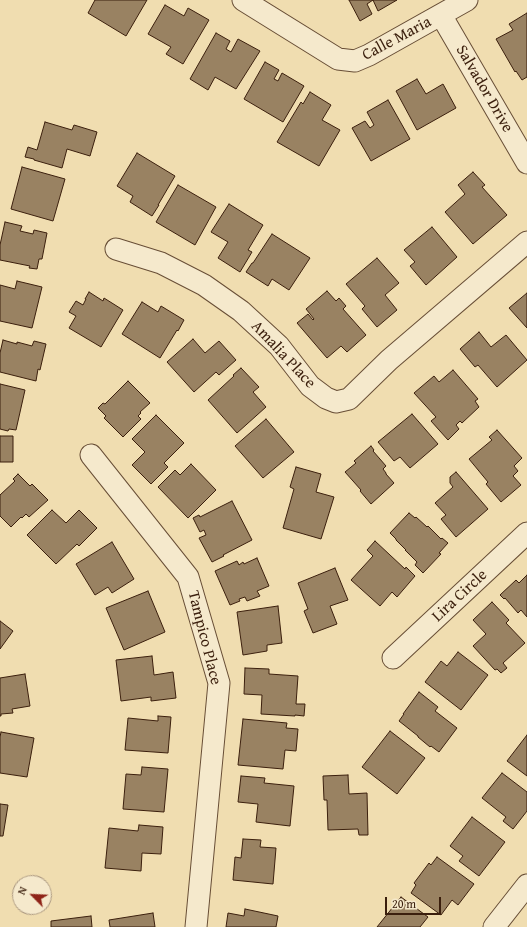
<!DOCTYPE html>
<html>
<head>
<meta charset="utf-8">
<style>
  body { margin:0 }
  #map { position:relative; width:527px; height:927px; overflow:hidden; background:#f0ddb0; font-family:"Gentium Book Plus",serif }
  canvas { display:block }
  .north { position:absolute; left:12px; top:875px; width:40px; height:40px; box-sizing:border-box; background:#f5e9cc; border:1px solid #ab9880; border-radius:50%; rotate:294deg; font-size:11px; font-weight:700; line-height:16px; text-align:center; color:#3b1f0d }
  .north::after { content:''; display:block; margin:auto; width:14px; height:18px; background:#8f2418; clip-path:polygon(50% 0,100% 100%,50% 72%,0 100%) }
  .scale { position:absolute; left:385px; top:897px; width:56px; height:18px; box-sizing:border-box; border:2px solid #3b1f0d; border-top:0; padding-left:5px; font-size:12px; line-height:14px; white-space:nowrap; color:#3b1f0d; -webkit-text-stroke:3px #f5e9cc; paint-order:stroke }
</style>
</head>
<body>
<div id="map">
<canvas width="527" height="927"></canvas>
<div class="north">N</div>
<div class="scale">20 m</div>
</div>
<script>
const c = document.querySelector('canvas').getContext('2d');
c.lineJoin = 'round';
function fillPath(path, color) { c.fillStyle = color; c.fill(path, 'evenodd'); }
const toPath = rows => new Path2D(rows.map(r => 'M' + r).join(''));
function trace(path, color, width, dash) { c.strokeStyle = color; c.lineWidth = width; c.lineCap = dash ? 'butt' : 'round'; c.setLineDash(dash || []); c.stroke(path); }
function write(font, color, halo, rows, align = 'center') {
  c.font = font + ' "Gentium Book Plus",serif'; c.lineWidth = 3; c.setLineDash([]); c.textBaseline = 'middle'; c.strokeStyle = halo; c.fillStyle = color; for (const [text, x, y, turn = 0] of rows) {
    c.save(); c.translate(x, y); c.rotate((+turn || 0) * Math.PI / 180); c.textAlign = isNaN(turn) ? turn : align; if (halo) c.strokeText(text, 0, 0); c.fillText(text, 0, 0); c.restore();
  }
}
const building = toPath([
  [95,0,147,0,126,36,88,13,95,0],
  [349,0,397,0,378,11,373,0,367,4,372,14,360,21,349,0],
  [165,5,184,16,188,8,209,20,183,64,166,54,171,47,148,34,165,5],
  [527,13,527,77,522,80,516,71,515,72,496,39,513,30,509,24,527,13],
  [216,33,230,41,226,49,231,52,238,39,260,51,236,89,215,77,208,90,190,79,216,33],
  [265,62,279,70,274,79,278,81,282,73,304,86,283,122,244,99,265,62],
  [417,79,426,94,443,84,456,108,417,130,396,91,417,79],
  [310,92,331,105,322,120,340,130,319,166,277,142,301,102,303,104,310,92],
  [388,100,410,139,371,161,352,128,365,121,370,128,374,125,367,112,388,100],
  [45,122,72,130,74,125,97,132,90,156,67,149,62,168,34,160,34,159,25,157,28,147,37,150,45,122],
  [137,153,175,176,158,205,159,205,152,216,130,202,133,196,117,186,137,153],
  [22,167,65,179,53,221,11,209,22,167],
  [473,172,485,185,482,187,507,215,473,244,445,212,465,194,458,185,473,172],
  [178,185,216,207,195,245,156,222,178,185],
  [229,204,263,225,248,250,252,252,240,272,218,258,228,242,211,232,229,204],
  [5,222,22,226,20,231,33,234,34,230,47,233,42,259,39,259,37,269,29,268,30,266,0,260,0,245,5,222],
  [432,227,457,257,426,285,410,266,415,262,404,250,432,227],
  [272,234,310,258,289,290,272,279,268,286,246,272,252,263,253,263,272,234],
  [377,258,399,283,385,295,397,310,377,327,362,309,365,306,346,284,377,258],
  [17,281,42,287,32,328,0,321,0,285,15,289,17,281],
  [327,291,336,301,339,298,346,306,343,309,366,335,347,352,341,346,327,358,297,323,308,314,313,320,314,319,306,309,327,291],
  [89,292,103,301,104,298,123,310,101,347,69,328,76,316,69,312,76,301,83,305,86,299,85,299,89,292],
  [527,293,527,328,509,308,527,293],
  [142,302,158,312,161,306,184,320,178,331,177,330,160,358,122,334,142,302],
  [479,332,491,347,506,335,527,360,497,387,478,365,475,367,460,349,479,332],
  [193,339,205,353,219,341,236,360,219,375,216,372,194,392,167,362,193,339],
  [3,340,17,344,17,342,32,346,34,341,46,344,40,370,38,369,36,381,0,372,0,353,3,340],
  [241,368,259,387,253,392,266,407,237,433,208,400,234,376,233,375,241,368],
  [453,370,478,399,475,401,479,407,462,423,460,421,456,425,459,429,448,440,431,421,436,417,414,393,434,376,439,382,453,370],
  [128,381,150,403,140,412,141,413,138,416,141,419,123,437,104,418,106,416,98,408,103,403,105,404,128,381],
  [0,384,25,390,16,430,9,429,8,431,0,429,0,384],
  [412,414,438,444,410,468,400,457,394,461,378,442,412,414],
  [156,415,184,443,164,463,168,467,151,484,132,465,145,452,132,439,156,415],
  [266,419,294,452,263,478,235,446,266,419],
  [497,430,522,458,514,466,518,471,513,476,521,485,501,502,486,484,488,482,469,459,492,440,489,437,497,430],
  [0,436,13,436,13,462,0,462,0,436],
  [371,446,374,450,373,451,386,466,383,469,386,473,386,474,394,483,371,504,360,491,361,490,345,472,356,463,354,461,371,446],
  [191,464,216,490,188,518,158,487,175,470,180,475,191,464],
  [296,467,321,474,316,492,334,497,321,539,283,528,294,489,290,487,296,467],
  [456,472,488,509,456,537,441,519,446,515,435,503,453,487,450,483,450,477,456,472],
  [18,474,30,486,32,484,48,500,29,517,26,514,22,518,21,517,11,527,0,516,0,495,15,481,13,479,18,474],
  [232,501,252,540,223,555,224,556,212,562,199,538,206,535,204,530,200,532,193,518,199,515,200,517,232,501],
  [52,510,66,523,79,510,97,528,79,546,77,544,56,564,27,535,52,510],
  [409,513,415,518,416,517,427,527,428,526,441,539,442,538,448,543,439,553,441,554,423,573,415,565,417,562,405,550,406,550,396,540,396,539,390,533,409,513],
  [375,541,405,569,406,567,415,576,397,597,392,592,380,606,351,580,373,556,367,550,375,541],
  [112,542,134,579,112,593,108,587,95,595,76,564,112,542],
  [257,558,269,586,257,591,260,596,247,601,245,597,239,599,240,601,230,605,215,571,237,561,239,565,243,562,244,564,257,558],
  [335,568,348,600,330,606,337,624,313,633,304,611,308,609,298,583,335,568],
  [527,575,527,617,521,610,518,613,505,598,504,599,500,595,516,580,519,583,527,575],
  [148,591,165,632,124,650,106,608,148,591],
  [492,602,509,620,506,623,525,643,503,663,507,668,501,673,497,669,495,670,473,646,486,634,473,620,492,602],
  [278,606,282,643,267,645,267,651,243,655,237,612,278,606],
  [0,621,13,631,0,649,0,621],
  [458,652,488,675,461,710,425,682,441,661,447,666,458,652],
  [152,656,154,675,173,672,176,698,151,701,151,697,121,701,116,660,152,656],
  [245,668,269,669,269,674,298,676,296,704,305,704,304,716,295,715,295,716,261,714,262,695,244,694,245,668],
  [25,674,30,706,12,709,13,713,1,714,1,716,0,716,0,678,25,674],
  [419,692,438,707,435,711,457,728,439,752,431,746,430,747,418,737,418,736,399,721,404,714,403,714,419,692],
  [158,716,171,717,168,753,125,750,128,718,158,721,158,716],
  [243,719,287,723,286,728,298,729,296,751,285,750,283,769,238,765,243,719],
  [390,731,425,758,397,794,362,767,390,731],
  [1,732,34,738,27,777,0,773,0,737,1,732],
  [527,735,527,776,507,761,527,735],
  [142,767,168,769,164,812,123,809,126,774,141,775,142,767],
  [502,773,527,792,527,811,513,829,503,821,506,817,482,798,502,773],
  [348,775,349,794,367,793,368,835,359,835,358,829,328,830,327,800,324,800,323,776,348,775],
  [241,776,265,778,264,783,294,786,290,826,256,822,258,804,238,802,241,776],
  [0,804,8,805,3,836,0,836,0,804],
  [472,817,505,842,479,876,459,861,463,856,450,846,472,817],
  [139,825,163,827,161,854,142,853,141,871,105,868,109,828,138,831,139,825],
  [243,839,261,840,260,847,276,848,273,884,233,880,235,857,241,858,243,839],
  [437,857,474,884,458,905,452,900,441,915,411,893,416,885,414,883,429,863,431,865,437,857],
  [401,897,428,917,420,927,377,927,401,897],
  [245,909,278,916,276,927,226,927,228,913,244,916,245,909],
  [153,913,155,927,110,927,109,920,153,913],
  [91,916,92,927,51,927,51,921,91,916]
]);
const street = toPath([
  [243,0,338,59,355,61,369,55,467,0],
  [441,15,527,163],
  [116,249,161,263,204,285,241,311,279,346,310,386,326,398,336,402,349,399,389,360,527,242],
  [91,455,188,577,219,683,196,927],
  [393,658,527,533],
  [494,927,527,885]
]);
const streetNames = [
  ["Calle Maria",397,39,-28],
  ["Salvador Drive",484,89,60],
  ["Amalia Place",283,355,47],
  ["Lira Circle",460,596,-43],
  ["Tampico Place",204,638,76]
];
fillPath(building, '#998262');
trace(building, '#3b1f0d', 1);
trace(street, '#684e36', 23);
trace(street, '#f5e9cc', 21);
write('16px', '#3b1f0d', '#f5e9cc', streetNames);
</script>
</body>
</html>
